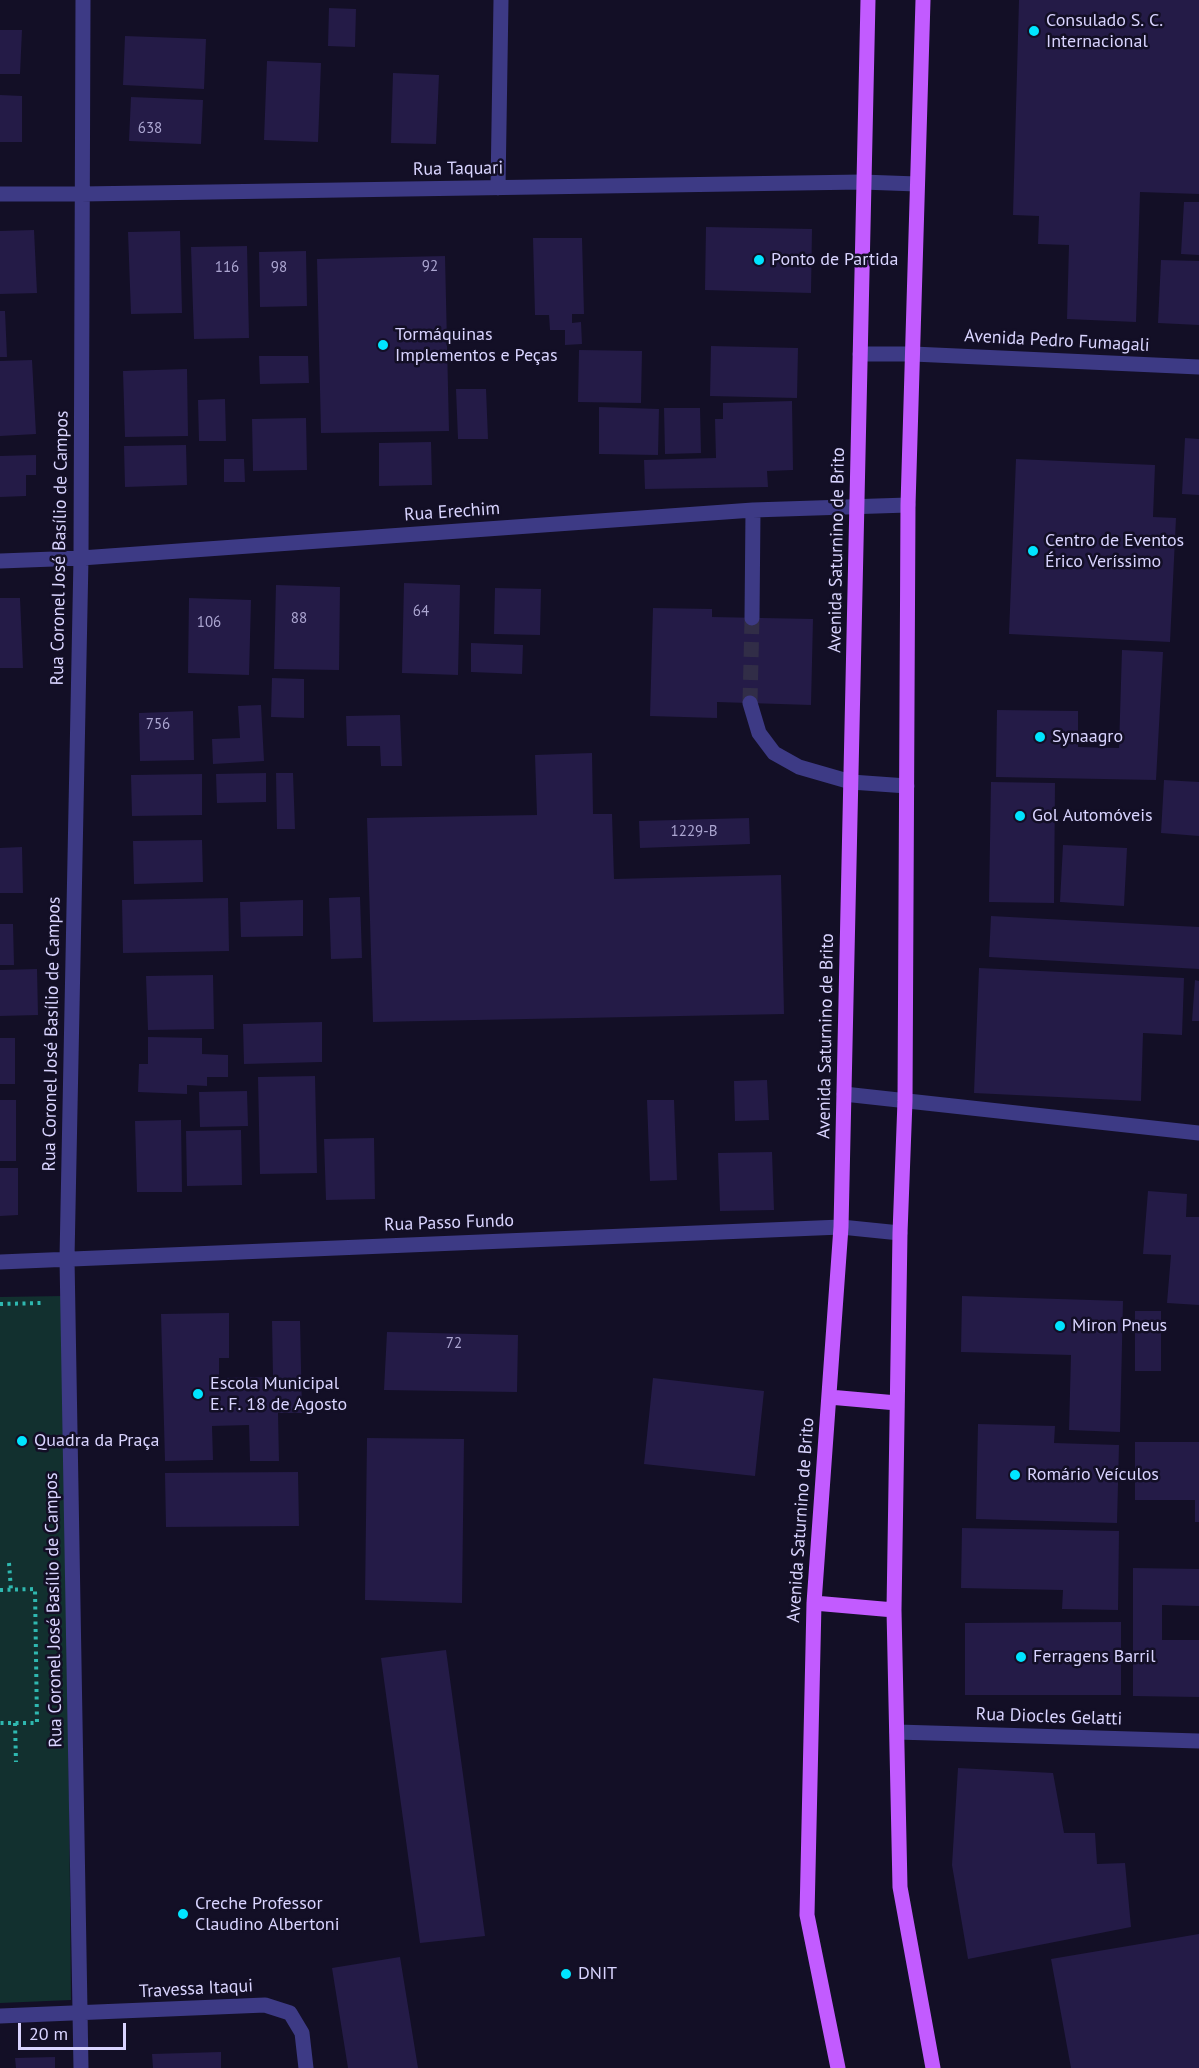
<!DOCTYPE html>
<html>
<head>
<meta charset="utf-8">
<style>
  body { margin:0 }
  #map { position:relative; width:1199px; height:2068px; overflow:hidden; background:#130f26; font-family:"PT Sans",sans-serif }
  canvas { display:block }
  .scale { position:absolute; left:18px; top:2023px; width:108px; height:27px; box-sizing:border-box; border:3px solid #d9d4ff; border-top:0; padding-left:8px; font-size:18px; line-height:21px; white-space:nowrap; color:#d9d4ff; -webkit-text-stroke:4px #130f26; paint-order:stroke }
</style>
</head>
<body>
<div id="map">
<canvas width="1199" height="2068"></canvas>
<div class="scale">20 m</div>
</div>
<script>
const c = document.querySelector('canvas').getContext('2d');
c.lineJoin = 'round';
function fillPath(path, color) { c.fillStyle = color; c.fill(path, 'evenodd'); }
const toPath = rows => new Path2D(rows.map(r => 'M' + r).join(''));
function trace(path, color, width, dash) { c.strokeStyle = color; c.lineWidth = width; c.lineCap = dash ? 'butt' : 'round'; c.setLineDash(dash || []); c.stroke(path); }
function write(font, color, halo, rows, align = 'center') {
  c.font = font + ' "PT Sans",sans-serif'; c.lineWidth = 5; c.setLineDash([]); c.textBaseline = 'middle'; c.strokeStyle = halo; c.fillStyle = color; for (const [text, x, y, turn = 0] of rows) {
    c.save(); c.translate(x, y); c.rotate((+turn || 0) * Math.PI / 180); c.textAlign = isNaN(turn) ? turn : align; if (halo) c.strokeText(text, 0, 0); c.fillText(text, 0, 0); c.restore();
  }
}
const green = toPath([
  [64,1296,71,2000,0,2003,0,1297]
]);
const building = toPath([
  [1019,0,1199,0,1199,194,1140,192,1136,322,1067,319,1069,245,1038,244,1039,216,1013,215],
  [329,8,356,9,355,47,328,46],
  [0,30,22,30,20,74,0,74],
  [125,36,206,39,204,89,123,85],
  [267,61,321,63,318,142,264,140],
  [393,73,439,75,436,144,391,143],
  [0,95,22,96,22,142,0,142],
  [131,97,203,100,201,144,129,141],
  [1184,202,1199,202,1199,255,1181,254],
  [706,227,812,229,811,293,705,290],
  [34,230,37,293,0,294,0,231],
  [180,231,182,313,131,314,128,232],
  [533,238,582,238,584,314,572,314,572,323,581,322,582,344,565,345,565,330,550,330,549,315,535,315],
  [247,246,249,338,194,339,191,247],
  [306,251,307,306,260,307,259,252],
  [445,256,449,431,321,433,317,259],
  [1161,260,1199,261,1199,325,1158,323],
  [0,311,5,311,7,357,0,357],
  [711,346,798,348,797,398,710,396],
  [579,350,642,351,641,403,578,402],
  [259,356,308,356,309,383,260,384],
  [32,360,36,434,0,436,0,361],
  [187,369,188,436,125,437,123,371],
  [456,389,486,389,488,439,458,439],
  [225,399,226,441,199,441,198,400],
  [792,401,793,470,767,471,768,487,645,489,644,460,716,458,715,419,723,419,723,403],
  [599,407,659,409,658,455,599,454],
  [664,408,700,408,701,453,665,454],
  [306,418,307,470,253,471,252,419],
  [1185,438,1199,439,1199,495,1182,494],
  [431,442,432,485,379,486,379,443],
  [186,445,187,485,125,487,124,446],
  [36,455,36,475,26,475,26,496,0,497,0,456],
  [224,459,244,459,245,482,224,482],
  [1016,459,1155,465,1153,517,1176,518,1170,642,1009,634],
  [404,583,460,585,458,675,402,673],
  [276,585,340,587,339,670,274,669],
  [495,588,541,589,540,635,494,634],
  [0,598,20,598,23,668,0,668],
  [189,598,251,600,249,675,188,673],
  [653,608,712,609,712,617,813,619,811,705,717,702,717,718,650,716],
  [471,643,523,645,522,674,471,672],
  [1122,650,1163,652,1156,780,996,777,997,710,1078,711,1078,747,1119,748],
  [272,678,304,679,304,718,271,717],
  [261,705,264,761,213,764,212,739,240,738,238,706],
  [193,711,194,760,140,761,139,713],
  [400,715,402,766,381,766,380,746,347,746,346,716],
  [592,753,593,814,612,814,614,879,781,875,784,1014,373,1022,367,818,537,815,535,755],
  [266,773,266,802,217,803,216,774],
  [276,773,293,773,295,829,277,829],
  [202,774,202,815,132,816,131,775],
  [1164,780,1199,782,1199,836,1161,833],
  [991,782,1055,783,1054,903,989,902],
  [749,818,750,844,640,848,639,821],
  [202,840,203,882,134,884,133,841],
  [1063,845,1127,848,1124,906,1060,902],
  [22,847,23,893,0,893,0,848],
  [360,897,362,958,331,959,329,898],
  [228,898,229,951,123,953,122,900],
  [303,900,303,936,241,937,240,902],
  [991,916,1199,927,1199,969,989,957],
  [0,924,13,924,14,965,0,965],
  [979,968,1184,978,1182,1035,1143,1033,1141,1101,974,1093],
  [37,969,38,1015,0,1016,0,970],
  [213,975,214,1029,148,1030,146,976],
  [1195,980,1199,981,1199,1021,1192,1021],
  [322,1022,322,1062,244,1064,243,1024],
  [148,1037,202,1038,202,1054,228,1055,228,1077,207,1077,207,1086,187,1085,187,1094,138,1092,139,1064,148,1064],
  [0,1038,15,1038,15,1084,0,1084],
  [315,1076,317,1173,260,1174,258,1077],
  [767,1080,769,1120,735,1121,734,1081],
  [247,1091,248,1126,200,1127,199,1092],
  [0,1100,16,1100,16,1161,0,1161],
  [647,1100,674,1100,677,1180,650,1181],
  [181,1120,182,1192,137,1192,135,1121],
  [241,1130,242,1185,187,1186,186,1131],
  [374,1138,375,1199,326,1200,324,1139],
  [772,1152,774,1210,720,1211,718,1153],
  [0,1168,18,1168,18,1215,0,1216],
  [1148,1191,1187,1194,1186,1217,1199,1217,1199,1305,1167,1303,1171,1255,1143,1254],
  [962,1296,1123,1301,1120,1432,1069,1430,1071,1355,961,1352],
  [1135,1311,1161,1311,1161,1371,1135,1371],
  [229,1313,229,1358,219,1358,219,1378,273,1377,272,1321,300,1321,302,1413,278,1413,279,1461,250,1461,249,1425,212,1426,213,1460,165,1461,161,1314],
  [387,1332,518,1335,517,1392,384,1390],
  [653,1378,764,1391,755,1476,644,1464],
  [978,1424,1055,1426,1054,1443,1119,1445,1117,1523,976,1519],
  [367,1438,464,1439,462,1603,365,1600],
  [1135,1442,1199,1442,1199,1522,1195,1522,1195,1500,1135,1500],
  [298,1472,299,1526,166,1527,165,1473],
  [962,1528,1119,1531,1118,1610,1062,1609,1063,1590,961,1588],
  [1133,1568,1199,1569,1199,1606,1162,1605,1162,1640,1199,1640,1199,1697,1133,1696],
  [1121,1622,1121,1695,965,1695,965,1623],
  [446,1650,485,1936,420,1943,381,1658],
  [958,1768,1053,1773,1064,1833,1095,1833,1097,1864,1125,1863,1131,1927,968,1959,952,1865],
  [1199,1934,1199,2068,1071,2068,1051,1959],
  [400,1957,418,2068,348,2068,332,1968],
  [221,2052,221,2068,153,2068,152,2054],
  [55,2057,55,2068,16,2068,15,2058]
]);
const minorTunnel = toPath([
  [750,703,752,618]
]);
const path = toPath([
  [0,1304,41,1303],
  [9,1563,11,1590],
  [0,1590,35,1589,37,1723,0,1723],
  [15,1723,16,1762]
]);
const minor = toPath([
  [498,188,501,0],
  [0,194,81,194,862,182,917,184],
  [860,354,913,354,1199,367],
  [0,561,81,558,753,510,908,505],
  [752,618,753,510],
  [750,703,759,733,774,753,799,767,851,782,907,786],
  [844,1094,1199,1133],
  [0,1262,841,1227,900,1233],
  [897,1732,1199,1741],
  [0,2016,265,2005,290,2013,302,2033,306,2068],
  [81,2068,67,1258,81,558,83,0]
]);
const major = toPath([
  [923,0,908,505,905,1101,900,1233,894,1610,900,1887,933,2068],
  [829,1397,897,1403],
  [814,1603,894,1610],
  [838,2068,807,1915,814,1603,841,1227,868,0]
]);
const markers = [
  [1034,31,6,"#00e5ff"],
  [759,260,6,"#00e5ff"],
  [383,345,6,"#00e5ff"],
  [1033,551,6,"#00e5ff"],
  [1040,737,6,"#00e5ff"],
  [1020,816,6,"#00e5ff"],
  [1060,1326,6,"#00e5ff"],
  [198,1394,6,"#00e5ff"],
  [22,1441,6,"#00e5ff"],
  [1015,1475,6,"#00e5ff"],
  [1021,1657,6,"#00e5ff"],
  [183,1914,6,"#00e5ff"],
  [566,1974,6,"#00e5ff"]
];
const numberNames = [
  ["638",150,129],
  ["92",430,267],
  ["116",227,268],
  ["98",279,268],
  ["64",421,612],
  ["88",299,619],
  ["106",209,623],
  ["756",158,725],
  ["1229-B",694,832],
  ["72",454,1344]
];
const poiNames = [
  ["Consulado S. C.",1046,21],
  ["Internacional",1046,42],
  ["Ponto de Partida",771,260],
  ["Tormáquinas",395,335],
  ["Implementos e Peças",395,356],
  ["Centro de Eventos",1045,541],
  ["Érico Veríssimo",1045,562],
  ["Synaagro",1052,737],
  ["Gol Automóveis",1032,816],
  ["Miron Pneus",1072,1326],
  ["Escola Municipal",210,1384],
  ["E. F. 18 de Agosto",210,1405],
  ["Quadra da Praça",34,1441],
  ["Romário Veículos",1027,1475],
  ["Ferragens Barril",1033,1657],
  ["Creche Professor",195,1904],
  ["Claudino Albertoni",195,1925],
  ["DNIT",578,1974]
];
const streetNames = [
  ["Rua Taquari",458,169,-1],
  ["Avenida Pedro Fumagali",1057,341,3],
  ["Rua Erechim",452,512,-4],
  ["Rua Coronel José Basílio de Campos",60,548,-89],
  ["Avenida Saturnino de Brito",837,550,-89],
  ["Rua Coronel José Basílio de Campos",52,1034,-89],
  ["Avenida Saturnino de Brito",826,1036,-89],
  ["Rua Passo Fundo",449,1223,-2],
  ["Avenida Saturnino de Brito",801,1520,-86],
  ["Rua Coronel José Basílio de Campos",54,1610,-91],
  ["Rua Diocles Gelatti",1049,1717,2],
  ["Travessa Itaqui",196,1989,-3]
];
fillPath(green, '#12302f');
fillPath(building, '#241b47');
trace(minorTunnel, '#312d47', 15, [15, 8]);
trace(path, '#2fb8b0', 4, [3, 4.5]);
trace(minor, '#3d3a85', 15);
trace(major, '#c25bff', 15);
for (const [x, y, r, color] of markers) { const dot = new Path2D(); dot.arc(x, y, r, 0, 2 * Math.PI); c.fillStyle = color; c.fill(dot); trace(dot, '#130f26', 2); }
write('15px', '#aca6d1', null, numberNames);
write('18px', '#d9d4ff', '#130f26', poiNames, 'left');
write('18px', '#d9d4ff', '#130f26', streetNames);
</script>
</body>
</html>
